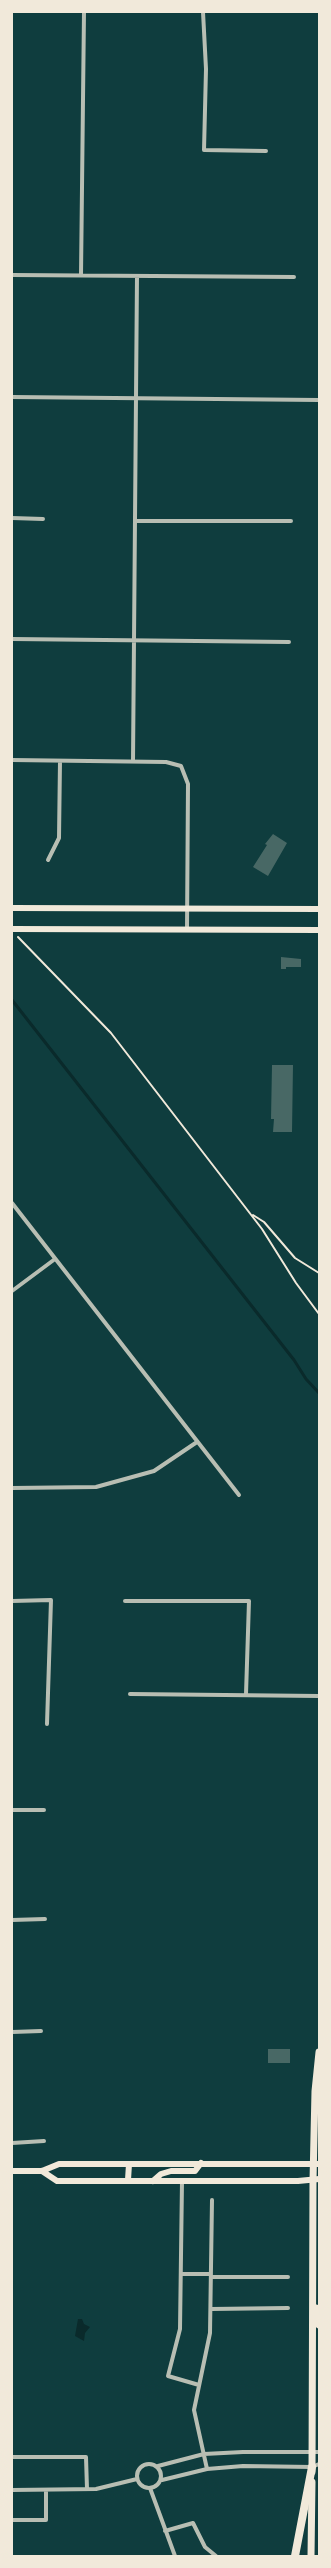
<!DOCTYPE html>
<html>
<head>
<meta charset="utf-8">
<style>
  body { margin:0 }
  #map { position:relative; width:331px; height:2568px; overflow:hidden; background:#0f3d3e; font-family:Helvetica,sans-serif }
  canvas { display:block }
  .frame { position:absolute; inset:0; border:13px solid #f1e9da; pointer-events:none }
</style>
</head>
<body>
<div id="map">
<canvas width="331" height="2568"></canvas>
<div class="frame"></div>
</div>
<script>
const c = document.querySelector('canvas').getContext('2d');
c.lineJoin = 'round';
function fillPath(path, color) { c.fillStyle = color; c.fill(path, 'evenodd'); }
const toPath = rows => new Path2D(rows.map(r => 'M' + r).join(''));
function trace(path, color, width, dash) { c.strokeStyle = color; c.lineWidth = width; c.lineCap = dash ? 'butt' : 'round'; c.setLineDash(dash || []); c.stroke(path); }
const water = toPath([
  [78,2319,82,2319,84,2324,90,2327,85,2333,84,2341,75,2336]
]);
const stream = toPath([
  [12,1000,294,1360,306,1379,319,1393]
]);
const building = toPath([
  [273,834,287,843,268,876,253,867,267,845,265,844],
  [281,957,301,959,301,967,286,967,286,969,281,969],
  [272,1065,293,1065,292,1132,273,1132,274,1119,271,1119],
  [268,2049,290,2049,290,2063,268,2063]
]);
const path = toPath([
  [18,937,111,1033,262,1229,296,1283,319,1314],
  [253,1215,264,1222,295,1258,319,1273]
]);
const minor = toPath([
  [203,12,206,69,204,150,266,151],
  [12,275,294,277],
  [81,275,84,12],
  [12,397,319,400],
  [12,518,43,519],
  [135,521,291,521],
  [12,639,289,642],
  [12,760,166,762,181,766,188,784,187,930],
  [133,761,137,276],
  [48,860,59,838,60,761],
  [12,1203,239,1495],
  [12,1291,55,1259],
  [12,1488,96,1487,154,1471,197,1442],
  [12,1601,51,1600,47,1724],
  [125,1601,249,1601,246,1694],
  [130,1694,319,1696],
  [12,1810,44,1810],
  [12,1920,45,1919],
  [12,2032,41,2031],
  [12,2143,44,2141],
  [182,2181,180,2329,168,2376,199,2385],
  [181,2274,211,2274],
  [211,2277,288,2277],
  [211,2309,288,2308],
  [12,2457,86,2457,87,2489],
  '137 2476a12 12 0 1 1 24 0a12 12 0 1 1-24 0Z',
  [158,2466,204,2454,243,2452,319,2452],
  [207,2469,194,2410,210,2333,212,2200],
  [162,2480,207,2469,243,2466,312,2467,319,2464],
  [150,2488,175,2556],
  [12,2490,96,2489,137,2479],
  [12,2520,46,2520,46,2490],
  [165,2531,193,2523,205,2547,216,2556]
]);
const secondary = toPath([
  [12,908,319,909],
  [12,929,319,930],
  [12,2171,42,2171,59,2164,319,2164],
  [42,2171,57,2181,298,2181,319,2179],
  [128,2180,129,2164],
  [153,2181,161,2174,171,2171,195,2171,201,2163]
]);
const primary = toPath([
  [316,2308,319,2325],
  [312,2472,313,2181,315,2091,319,2052],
  [311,2556,312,2482]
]);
const motorway = toPath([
  [295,2556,312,2467]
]);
fillPath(water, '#0a2a2b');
trace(stream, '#0a2a2b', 3);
fillPath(building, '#486865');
trace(path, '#f1e9da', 2);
trace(minor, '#b8beb3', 4);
trace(secondary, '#f1e9da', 6);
trace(primary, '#f1e9da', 7);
trace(motorway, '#f1e9da', 8);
</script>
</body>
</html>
